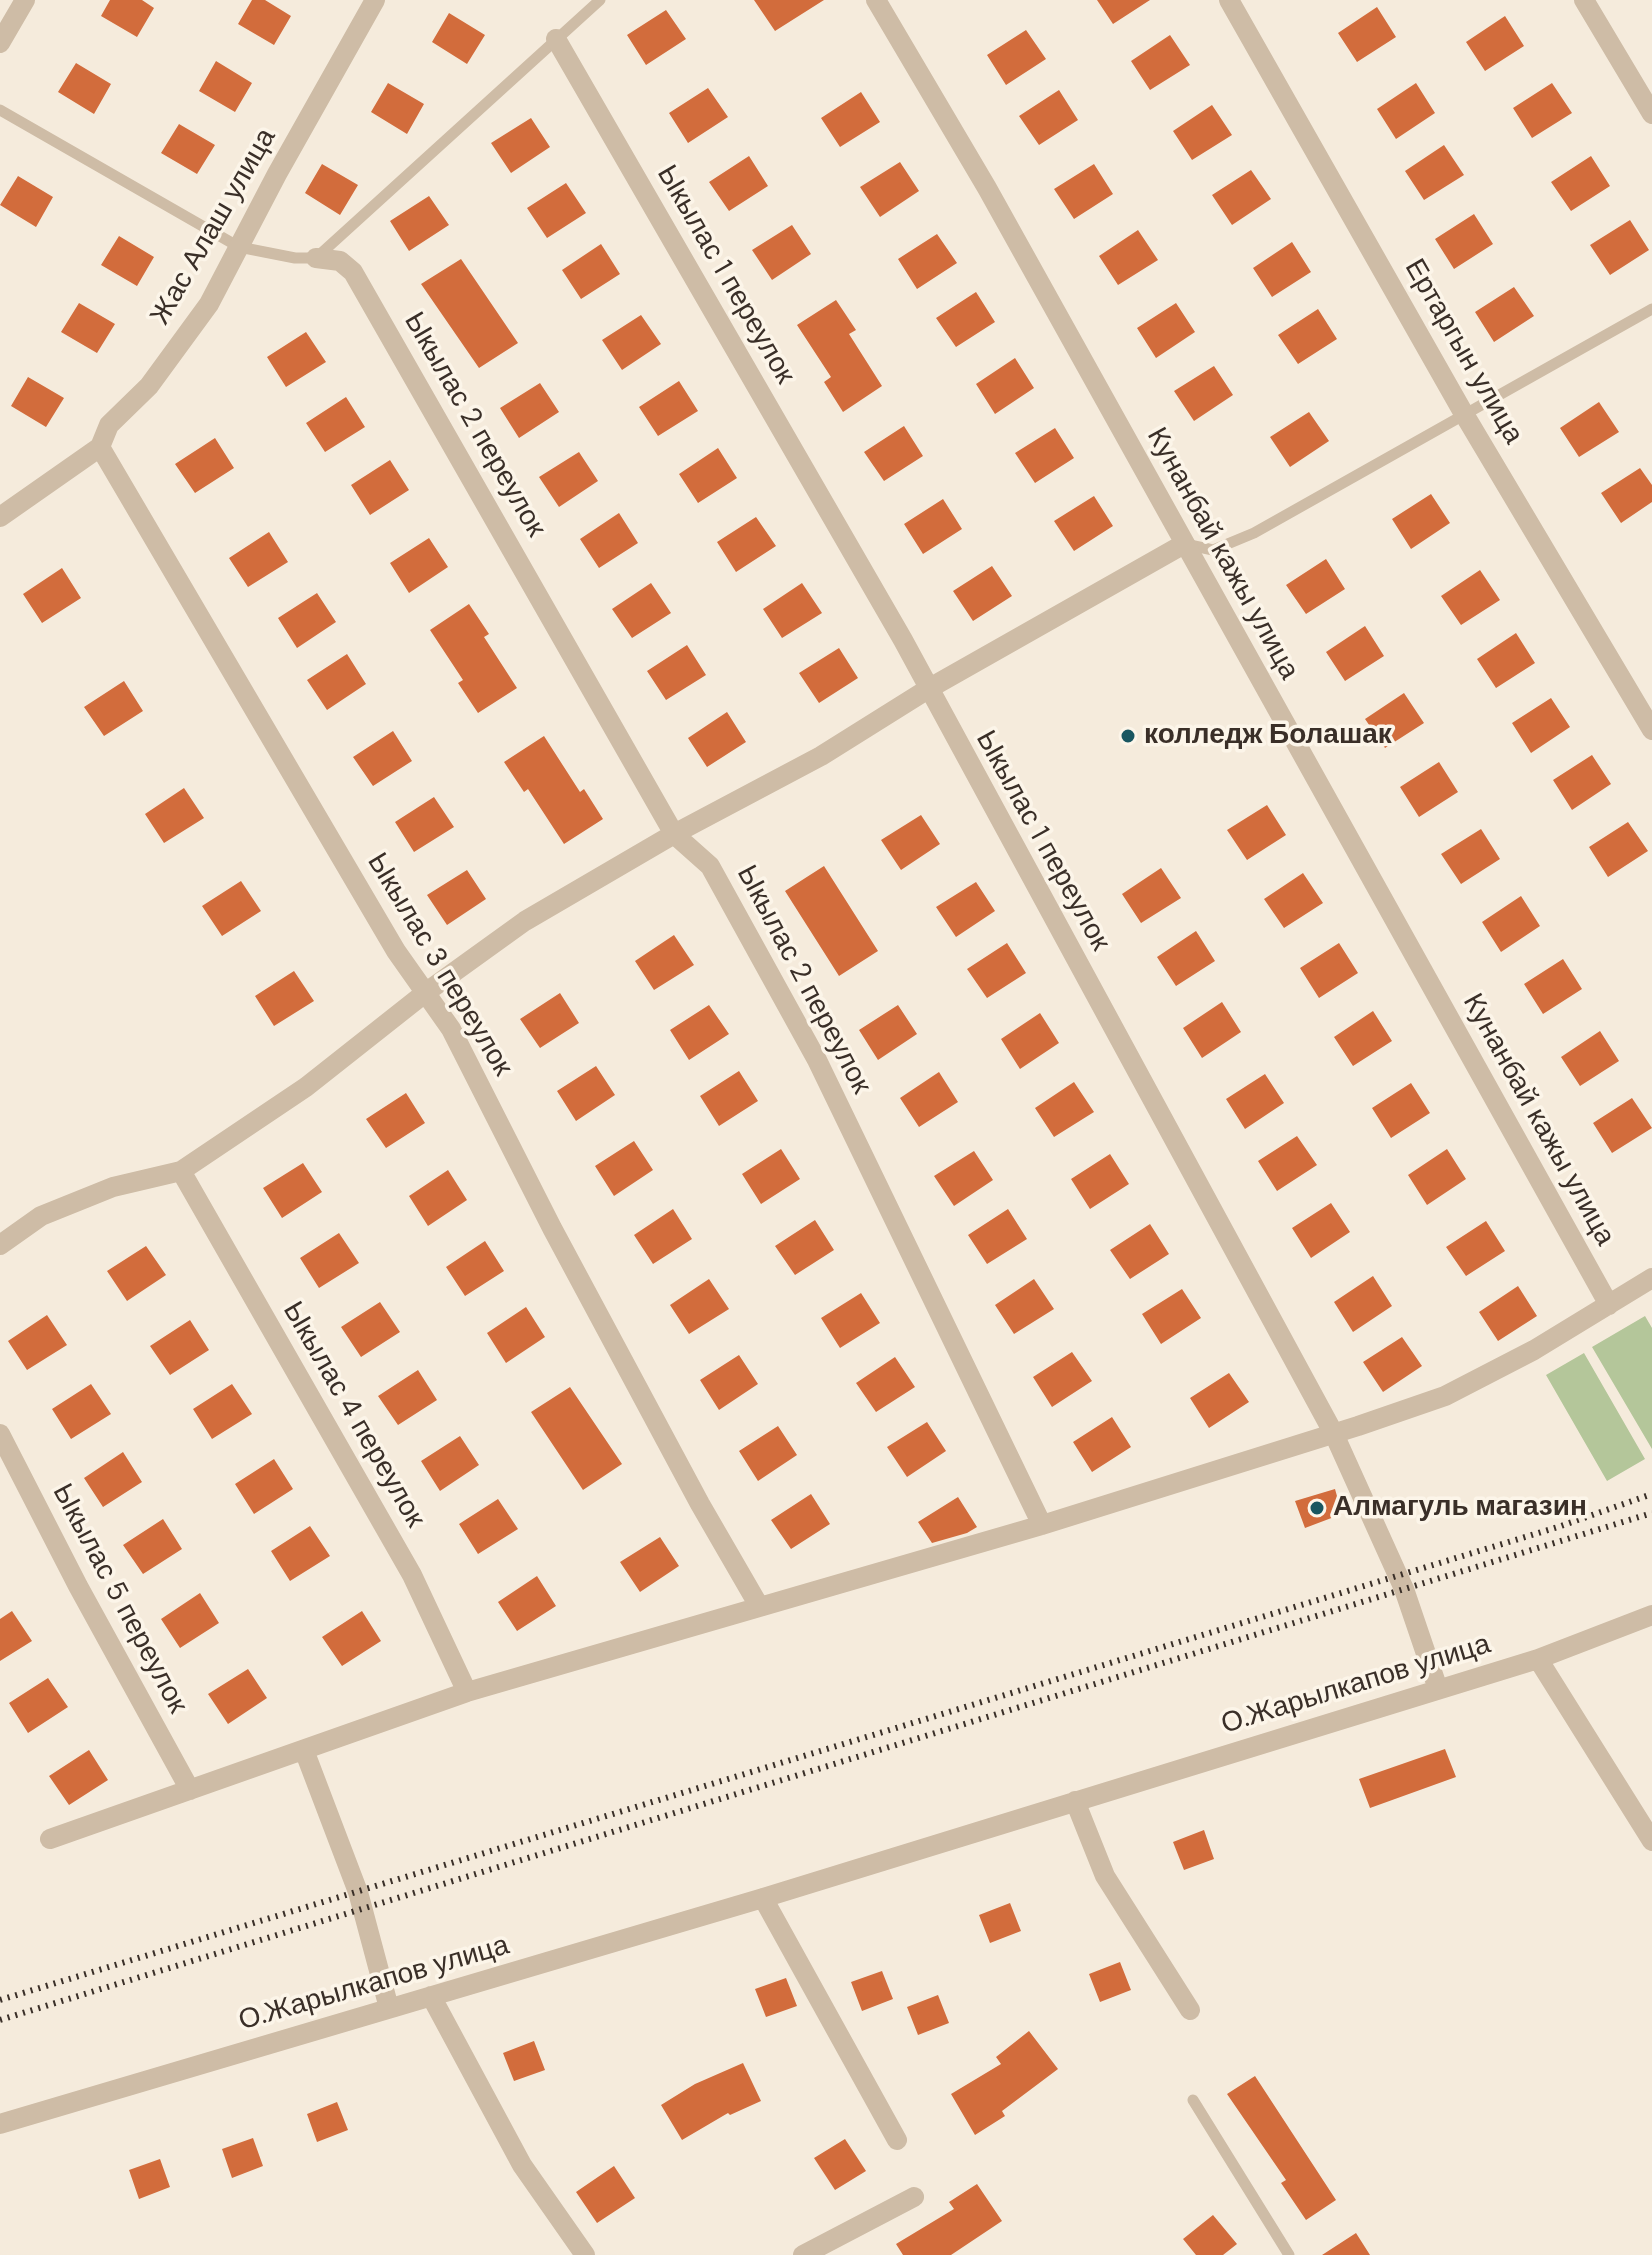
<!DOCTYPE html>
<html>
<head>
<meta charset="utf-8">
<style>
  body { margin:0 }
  canvas { display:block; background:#f5ebdc }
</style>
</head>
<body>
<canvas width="1652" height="2255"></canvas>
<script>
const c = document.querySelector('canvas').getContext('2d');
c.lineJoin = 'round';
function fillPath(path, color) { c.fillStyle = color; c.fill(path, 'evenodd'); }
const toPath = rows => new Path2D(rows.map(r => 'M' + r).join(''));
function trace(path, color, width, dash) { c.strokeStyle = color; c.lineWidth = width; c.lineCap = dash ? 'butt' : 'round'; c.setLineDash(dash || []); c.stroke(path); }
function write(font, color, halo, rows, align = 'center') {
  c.font = font + ' "DM Sans",sans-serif'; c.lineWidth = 7; c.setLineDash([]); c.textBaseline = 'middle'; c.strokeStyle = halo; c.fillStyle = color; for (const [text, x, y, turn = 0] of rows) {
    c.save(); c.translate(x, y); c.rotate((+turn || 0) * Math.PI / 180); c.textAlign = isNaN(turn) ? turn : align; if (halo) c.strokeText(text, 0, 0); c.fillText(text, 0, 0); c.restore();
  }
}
const green = toPath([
  [1645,1316,1652,1328,1652,1449,1592,1347],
  [1584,1353,1645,1459,1607,1481,1546,1375]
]);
const building = toPath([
  [110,0,142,0,154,8,137,37,101,16],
  [252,0,265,0,291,16,274,45,238,24],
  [754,0,824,0,775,31],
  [1097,0,1150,0,1113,24],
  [1377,7,1396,37,1357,62,1338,33],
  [666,10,686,39,646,65,627,35],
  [449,13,485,35,467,64,432,42],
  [1505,16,1524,46,1485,71,1466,42],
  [1026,30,1046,59,1006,85,987,55],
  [1170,35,1190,65,1150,90,1131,61],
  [216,61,252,83,235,112,199,91],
  [76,63,111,84,94,114,58,92],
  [388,83,424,104,407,134,371,112],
  [1416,83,1435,113,1396,139,1377,109],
  [1552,83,1572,113,1532,138,1513,108],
  [708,88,728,117,688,143,669,113],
  [1059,90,1078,120,1039,145,1019,116],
  [861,92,880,122,840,147,821,118],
  [1212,105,1232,135,1192,160,1173,131],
  [531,118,550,147,511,173,491,143],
  [179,124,215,145,197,174,161,153],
  [1444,145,1464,175,1424,200,1405,171],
  [749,156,768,186,729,211,709,182],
  [1591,156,1610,186,1571,211,1551,182],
  [900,162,919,191,880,217,860,187],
  [322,164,358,185,340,215,305,193],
  [1094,164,1113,194,1074,219,1054,189],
  [1251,170,1271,199,1232,225,1212,195],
  [18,176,53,197,36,227,0,205],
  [566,183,586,213,547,238,527,208],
  [429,196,449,225,409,251,390,221],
  [1474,214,1493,244,1454,269,1435,239],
  [1630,220,1649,250,1610,275,1590,245],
  [792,225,811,254,772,280,752,250],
  [1138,230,1158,260,1118,285,1099,256],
  [937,234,957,263,917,289,898,259],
  [119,236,154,257,137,286,101,265],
  [1292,242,1311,272,1272,297,1253,268],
  [601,244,620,274,581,299,562,270],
  [461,259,518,343,479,368,421,284],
  [1514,287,1534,316,1494,342,1475,312],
  [976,292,995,322,956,347,936,318],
  [836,300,856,330,849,334,882,386,843,412,824,382,831,377,797,325],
  [79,303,115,324,97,353,61,332],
  [1176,303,1195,332,1156,358,1137,328],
  [1318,309,1337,339,1298,364,1278,335],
  [641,315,661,344,622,370,602,340],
  [306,332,326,362,286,387,267,357],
  [1015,358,1034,388,995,414,976,384],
  [1214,366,1233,395,1194,421,1174,391],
  [28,377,64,398,46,427,11,406],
  [679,381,698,411,658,436,639,407],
  [540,383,559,412,519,438,500,408],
  [346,397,365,427,325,452,306,423],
  [1599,402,1619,432,1579,457,1560,428],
  [1309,412,1329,441,1290,467,1270,437],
  [904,426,923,456,884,481,864,452],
  [1055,428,1074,458,1035,483,1015,453],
  [215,438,234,468,195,493,175,464],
  [718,448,737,478,698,503,679,474],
  [579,452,598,481,559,507,539,477],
  [390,460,409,490,370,515,351,485],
  [1640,468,1652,485,1652,502,1621,523,1601,493],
  [1431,494,1450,523,1411,549,1392,519],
  [1094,496,1113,526,1074,551,1054,521],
  [943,499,962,529,923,554,904,524],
  [619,513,638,543,599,568,580,539],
  [756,517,776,546,736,572,717,542],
  [269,532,288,562,248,587,229,558],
  [429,538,448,567,409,593,390,563],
  [1326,559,1345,589,1306,614,1286,585],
  [992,566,1012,596,973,621,953,591],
  [62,568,81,598,42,623,23,594],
  [1480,570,1500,600,1461,625,1441,596],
  [651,583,671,613,632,638,612,609],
  [802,583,822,613,782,638,763,609],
  [317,593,336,622,297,648,278,618],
  [469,604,489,634,484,637,517,688,478,713,458,683,463,680,430,630],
  [1365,626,1384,656,1345,681,1326,652],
  [1516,633,1535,663,1496,688,1477,659],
  [687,645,706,675,666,700,647,671],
  [839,648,858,678,819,703,799,673],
  [347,654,366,684,327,710,307,680],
  [124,681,143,711,104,736,84,707],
  [1404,693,1424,723,1385,748,1365,719],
  [1551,698,1570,727,1531,753,1512,723],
  [727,712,746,742,707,767,688,738],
  [393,731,412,761,373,786,353,757],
  [544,736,580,792,584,789,603,819,564,844,528,789,524,792,504,762],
  [1592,755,1611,784,1572,810,1553,780],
  [1439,762,1458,792,1419,817,1400,787],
  [184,788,204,818,164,843,145,814],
  [434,797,454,827,414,852,395,822],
  [1267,805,1286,835,1247,860,1227,830],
  [921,815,940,844,901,870,881,840],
  [1628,822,1648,851,1608,877,1589,847],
  [1481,829,1500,859,1461,884,1441,854],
  [824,866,878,951,839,976,785,891],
  [1161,868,1181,898,1141,923,1122,894],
  [467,870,486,899,447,925,427,895],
  [1303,873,1323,903,1284,928,1264,899],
  [241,881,261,911,222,936,202,906],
  [976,882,995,911,956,937,936,907],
  [1521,896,1540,926,1501,952,1482,922],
  [1196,931,1215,961,1176,986,1157,957],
  [674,935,694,965,654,990,635,961],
  [1007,943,1026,973,987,998,967,969],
  [1339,943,1358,973,1319,998,1300,968],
  [1563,959,1582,989,1543,1014,1524,984],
  [294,971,314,1001,274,1026,255,996],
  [560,993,579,1023,540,1048,520,1019],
  [1222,1002,1241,1032,1202,1058,1183,1028],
  [709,1005,729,1034,689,1060,670,1030],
  [898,1005,917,1034,878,1060,859,1030],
  [1373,1011,1392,1041,1353,1066,1334,1037],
  [1040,1013,1059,1043,1020,1069,1001,1039],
  [1600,1031,1619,1061,1580,1086,1561,1057],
  [596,1066,615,1095,576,1121,557,1091],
  [739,1071,758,1101,719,1126,700,1096],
  [939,1072,958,1102,919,1127,900,1098],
  [1265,1074,1284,1103,1245,1129,1226,1099],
  [1074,1082,1094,1112,1054,1137,1035,1108],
  [1411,1083,1430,1113,1391,1138,1372,1108],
  [406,1093,425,1123,386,1148,366,1119],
  [1632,1098,1652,1128,1612,1153,1593,1123],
  [1297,1136,1317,1165,1277,1191,1258,1161],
  [634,1141,653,1170,614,1196,595,1166],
  [781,1149,800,1179,761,1204,742,1174],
  [1447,1149,1466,1179,1427,1205,1408,1175],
  [974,1151,993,1180,954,1206,934,1176],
  [1110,1154,1129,1184,1090,1209,1071,1179],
  [303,1163,322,1192,282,1218,263,1188],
  [448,1170,467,1200,428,1226,409,1196],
  [1331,1203,1350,1232,1311,1258,1292,1228],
  [673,1209,692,1239,653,1264,634,1235],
  [1008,1209,1027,1239,987,1264,968,1235],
  [815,1220,834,1250,795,1275,775,1246],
  [1486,1221,1505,1251,1466,1276,1446,1247],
  [1150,1224,1169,1254,1130,1279,1110,1250],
  [339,1233,359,1263,319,1288,300,1258],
  [485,1241,504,1271,465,1296,446,1267],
  [146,1246,166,1275,127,1301,107,1271],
  [1373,1276,1392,1306,1353,1332,1334,1302],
  [709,1279,729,1309,689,1334,670,1305],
  [1034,1279,1054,1309,1014,1334,995,1305],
  [1518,1286,1537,1316,1498,1341,1479,1312],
  [1182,1289,1201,1318,1161,1344,1142,1314],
  [861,1293,880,1323,840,1348,821,1318],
  [380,1302,400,1332,361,1357,341,1327],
  [526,1307,545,1337,506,1363,487,1333],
  [47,1315,67,1345,27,1370,8,1341],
  [190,1320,209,1350,170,1375,150,1346],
  [1402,1337,1422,1366,1383,1392,1363,1362],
  [1072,1352,1092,1381,1052,1407,1033,1377],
  [739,1355,758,1384,719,1410,700,1380],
  [895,1357,915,1387,876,1412,856,1383],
  [418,1370,437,1400,398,1425,378,1396],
  [1229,1373,1249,1402,1209,1428,1190,1398],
  [91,1384,111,1414,71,1439,52,1409],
  [232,1384,252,1414,212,1439,193,1409],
  [570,1387,622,1464,583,1490,531,1412],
  [1112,1417,1131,1447,1092,1472,1073,1442],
  [927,1422,946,1451,907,1477,887,1447],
  [778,1426,797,1455,758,1481,739,1451],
  [460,1436,479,1465,440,1491,421,1461],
  [123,1452,142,1482,103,1507,84,1478],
  [274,1459,293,1489,254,1514,235,1484],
  [1335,1489,1342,1514,1305,1528,1295,1501],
  [811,1494,830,1524,791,1549,771,1520],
  [958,1497,977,1527,967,1533,932,1543,918,1522],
  [498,1499,518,1529,478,1554,459,1524],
  [163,1519,182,1549,143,1574,123,1545],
  [310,1526,330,1556,290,1581,271,1551],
  [660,1537,679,1566,640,1592,620,1562],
  [537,1576,556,1606,517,1631,498,1602],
  [200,1593,219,1623,180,1648,161,1619],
  [12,1611,32,1641,0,1661,0,1619],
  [362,1611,381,1641,342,1666,322,1637],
  [248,1669,267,1698,228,1724,208,1694],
  [48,1678,68,1707,28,1733,9,1703],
  [1445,1749,1456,1777,1370,1808,1359,1779],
  [89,1750,108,1780,69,1805,49,1776],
  [1204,1830,1214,1859,1184,1870,1173,1842],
  [1010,1903,1021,1931,990,1943,979,1915],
  [1120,1962,1131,1990,1100,2002,1089,1974],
  [882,1971,893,1999,862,2011,851,1982],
  [786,1978,797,2006,766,2017,755,1989],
  [938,1995,949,2023,918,2035,907,2007],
  [1029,2031,1058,2069,1002,2111,1005,2116,975,2135,951,2094,1001,2064,996,2057],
  [534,2041,545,2070,514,2081,503,2053],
  [743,2063,761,2101,730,2115,728,2113,682,2140,661,2105,695,2084],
  [1255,2076,1336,2200,1306,2220,1281,2183,1286,2180,1227,2094],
  [337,2102,348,2130,317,2142,307,2114],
  [253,2138,263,2166,232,2178,222,2149],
  [845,2139,866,2171,835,2190,814,2158],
  [160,2159,170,2187,139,2199,129,2170],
  [614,2166,635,2198,597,2223,576,2192],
  [977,2184,1002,2221,951,2255,903,2255,896,2244,954,2209,949,2202],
  [1213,2215,1237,2244,1223,2255,1196,2255,1183,2239],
  [1356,2233,1370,2255,1322,2255]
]);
const service = toPath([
  [0,110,239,247,295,258,316,258,600,0],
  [1185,544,1213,550,1254,533,1652,309],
  [1193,2100,1289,2255]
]);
const minor = toPath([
  [876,0,987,188,1609,1305],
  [1229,0,1464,414,1652,730],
  [1584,0,1652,114],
  [556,39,903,640,1334,1434,1404,1589,1438,1689],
  [0,43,25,0],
  [316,258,340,261,353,272,674,834,710,866,817,1060,1042,1525],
  [100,447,396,951,451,1029,552,1228,700,1504,759,1606],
  [0,517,100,447,109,425,149,386,209,304,277,174,375,0],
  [181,1171,412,1575,467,1692],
  [0,1245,41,1216,113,1187,181,1171,306,1087,425,993,525,921,674,834,821,756,928,689,1184,544],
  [0,1434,78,1586,190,1790],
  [1538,1659,1652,1841],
  [304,1750,358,1892,389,2008],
  [1075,1801,1105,1876,1190,2010],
  [50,1839,467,1692,1042,1525,1358,1426,1445,1396,1534,1350,1652,1278],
  [763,1898,897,2140],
  [431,1996,522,2165,585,2255],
  [0,2124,763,1898,1538,1659,1652,1615],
  [803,2255,914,2197]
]);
const rail = toPath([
  [0,2000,1354,1589,1558,1527,1652,1494],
  [0,2020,1652,1513]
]);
const markers = [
  [1128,736,8,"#195660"],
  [1317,1508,8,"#195660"]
];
const streetNames = [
  ["Жас Алаш улица",214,227,-60],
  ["Ыкылас 1 переулок",725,275,60],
  ["Ертаргын улица",1463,352,60],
  ["Ыкылас 2 переулок",474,425,60],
  ["Кунанбай кажы улица",1222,554,61],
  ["Ыкылас 1 переулок",1042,841,61],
  ["Ыкылас 3 переулок",439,965,59],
  ["Ыкылас 2 переулок",803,980,62],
  ["Кунанбай кажы улица",1538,1120,61],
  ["Ыкылас 4 переулок",353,1415,60],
  ["Ыкылас 5 переулок",119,1599,62],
  ["О.Жарылкапов улица",1356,1685,-17],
  ["О.Жарылкапов улица",374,1984,-16]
];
const poiNames = [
  ["колледж Болашак",1144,736],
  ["Алмагуль магазин",1333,1508]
];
fillPath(green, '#b4c69a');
fillPath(building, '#d26c3c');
trace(service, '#cebca6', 11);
trace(minor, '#cebca6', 20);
trace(rail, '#3a2f28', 6, [2, 6]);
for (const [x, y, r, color] of markers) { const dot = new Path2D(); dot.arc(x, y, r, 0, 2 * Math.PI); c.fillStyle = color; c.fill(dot); trace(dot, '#fcf5e9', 3); }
write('28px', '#3a2f28', '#fcf5e9', streetNames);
write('bold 28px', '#3a2f28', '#fcf5e9', poiNames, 'left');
</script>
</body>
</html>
